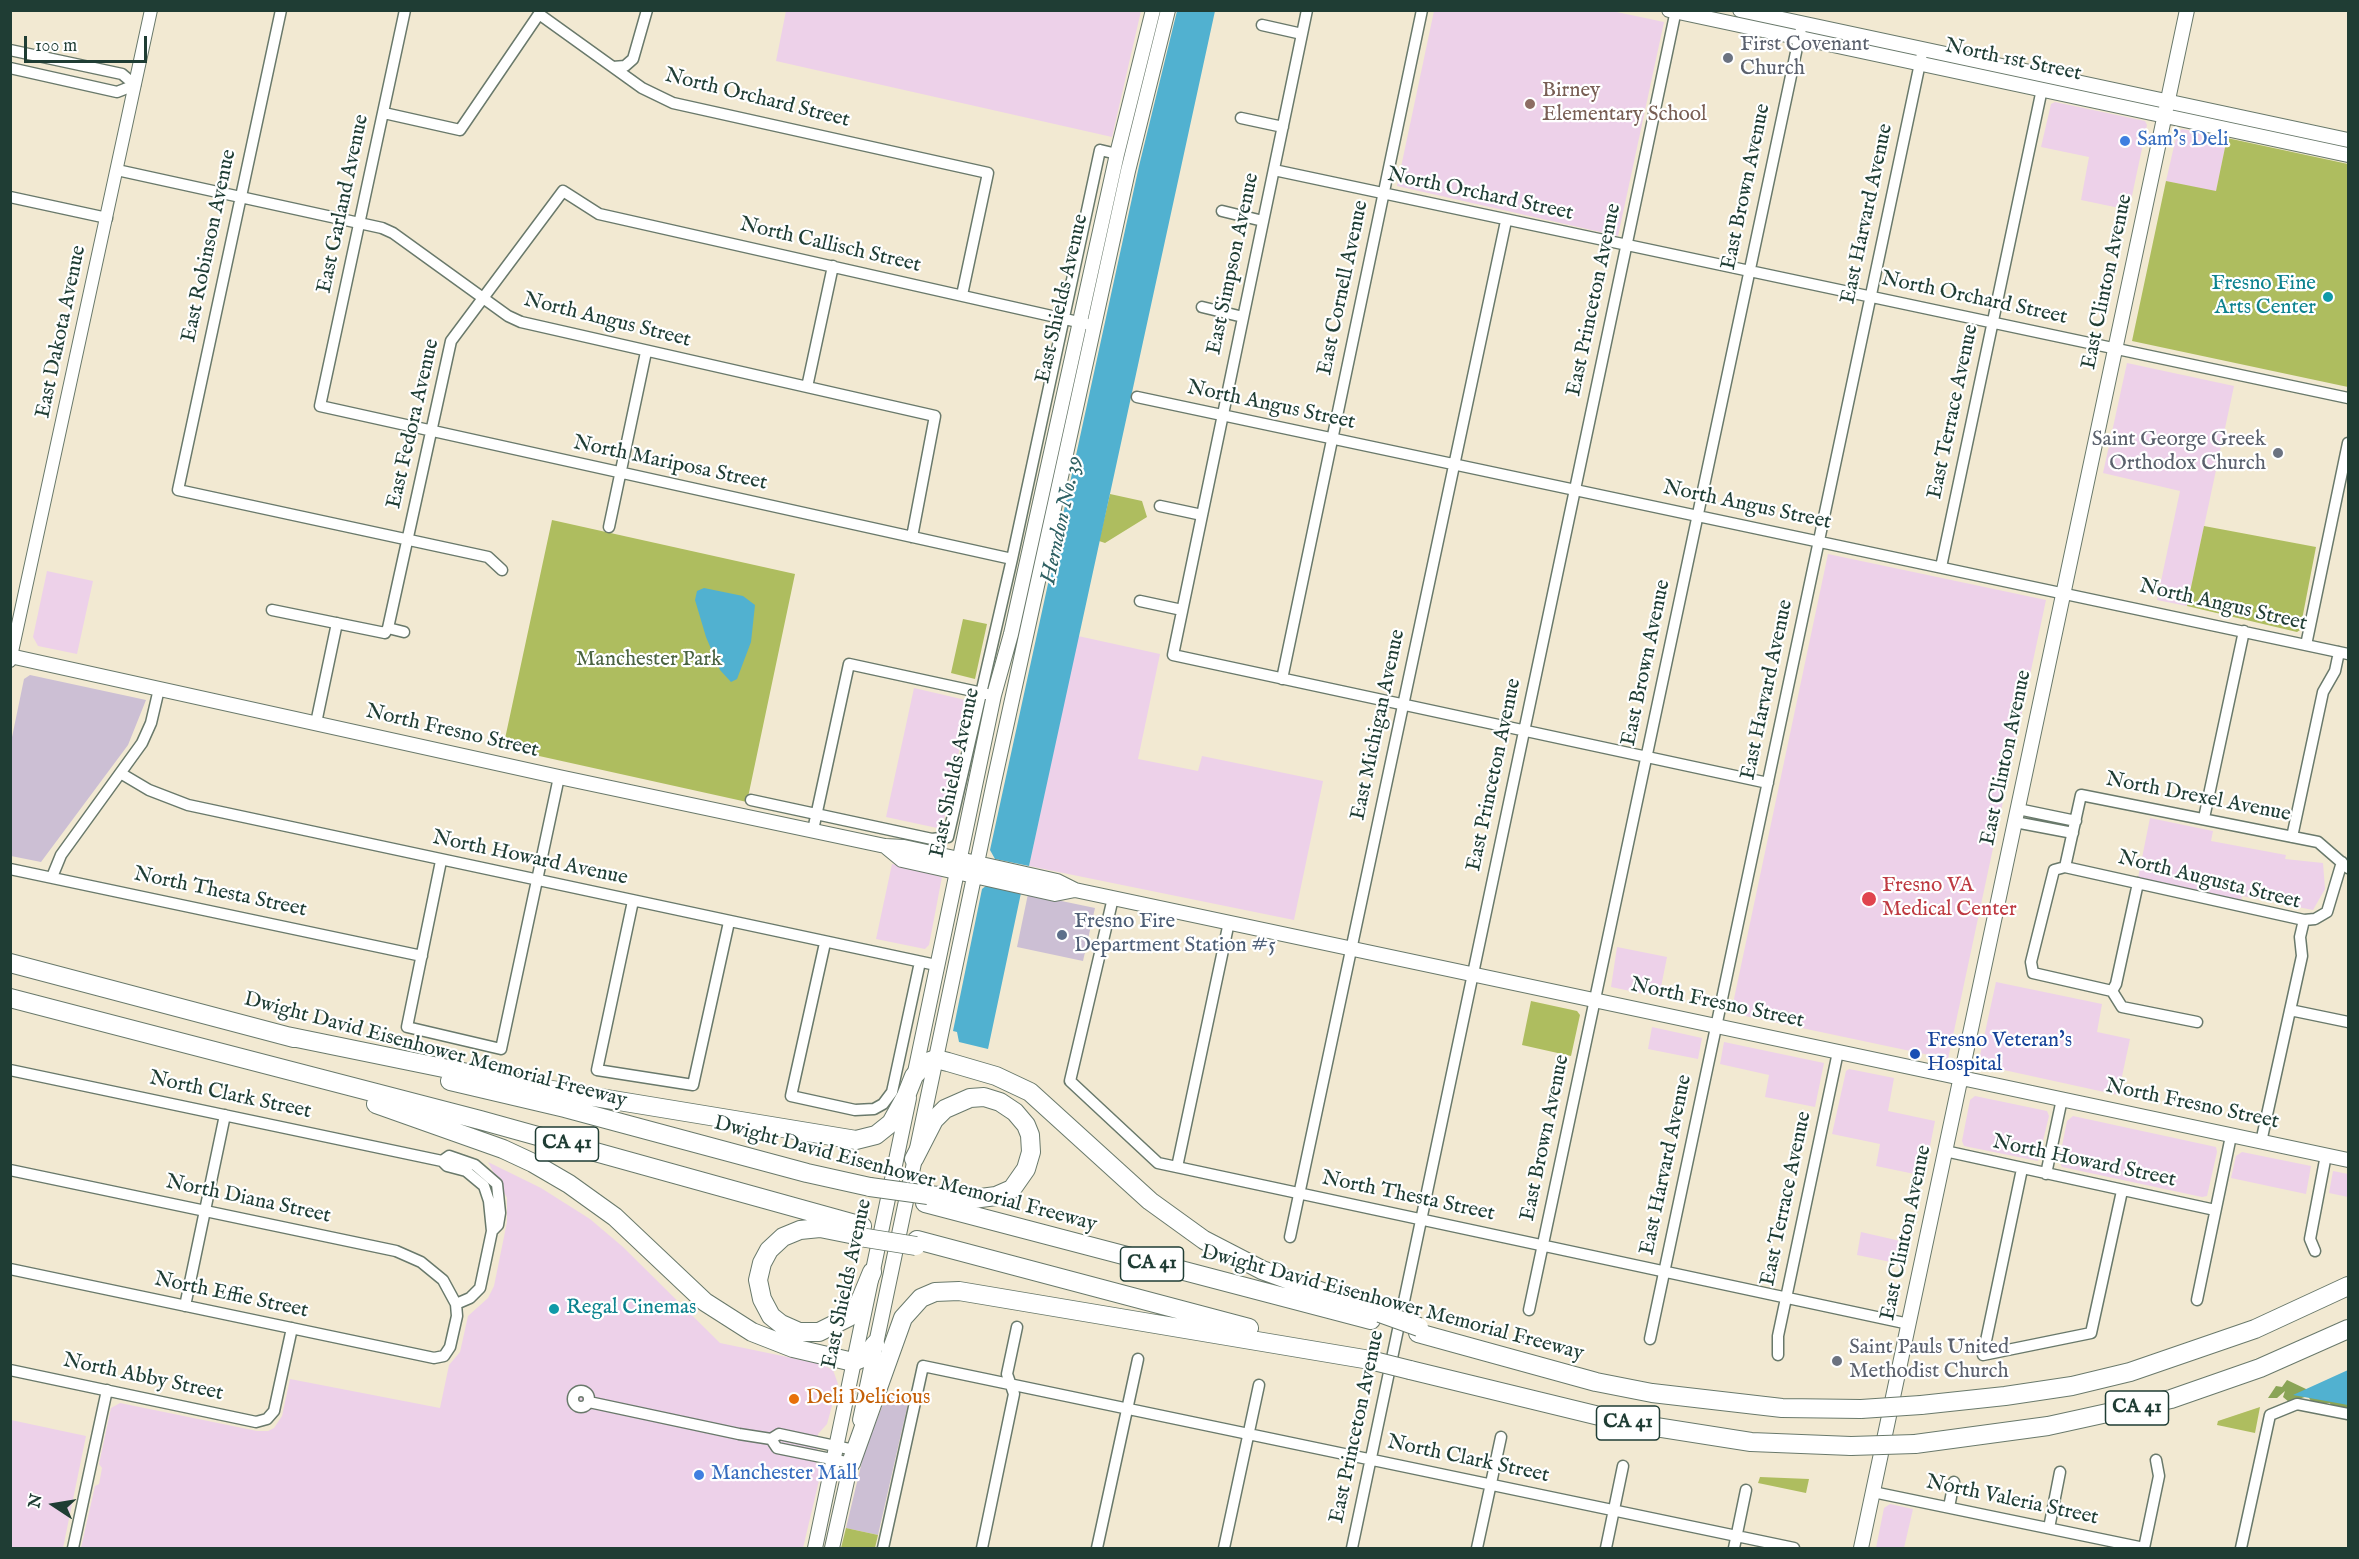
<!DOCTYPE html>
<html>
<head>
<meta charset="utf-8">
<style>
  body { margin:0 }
  #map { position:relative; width:2359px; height:1559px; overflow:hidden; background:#f2e9d2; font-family:"IM FELL English",serif }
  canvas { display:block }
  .frame { position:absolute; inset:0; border:12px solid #1f3d34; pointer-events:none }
  .north { position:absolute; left:24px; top:1475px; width:60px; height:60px; -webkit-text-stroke:4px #fff; paint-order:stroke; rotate:282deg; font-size:16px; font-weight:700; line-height:24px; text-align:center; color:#1f3d34 }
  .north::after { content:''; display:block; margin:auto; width:21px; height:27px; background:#1f3d34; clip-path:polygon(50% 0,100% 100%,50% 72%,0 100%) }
  .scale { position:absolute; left:24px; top:36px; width:123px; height:27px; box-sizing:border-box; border:3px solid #1f3d34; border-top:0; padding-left:8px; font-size:18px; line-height:21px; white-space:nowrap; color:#1f3d34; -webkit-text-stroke:4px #fff; paint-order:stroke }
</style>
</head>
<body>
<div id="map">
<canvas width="2359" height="1559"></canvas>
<div class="frame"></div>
<div class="north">N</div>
<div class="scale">100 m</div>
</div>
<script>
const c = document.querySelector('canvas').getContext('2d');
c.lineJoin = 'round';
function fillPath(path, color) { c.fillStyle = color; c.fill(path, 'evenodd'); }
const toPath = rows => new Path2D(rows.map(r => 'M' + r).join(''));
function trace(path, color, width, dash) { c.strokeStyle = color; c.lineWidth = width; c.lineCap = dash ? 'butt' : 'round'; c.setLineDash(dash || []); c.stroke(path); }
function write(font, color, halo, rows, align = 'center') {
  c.font = font + ' "IM FELL English",serif'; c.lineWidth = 4.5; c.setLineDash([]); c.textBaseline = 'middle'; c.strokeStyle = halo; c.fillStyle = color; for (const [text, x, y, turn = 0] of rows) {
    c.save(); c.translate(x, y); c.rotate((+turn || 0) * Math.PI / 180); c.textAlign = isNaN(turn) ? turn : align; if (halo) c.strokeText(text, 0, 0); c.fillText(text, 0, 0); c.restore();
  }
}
const built = toPath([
  [786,11,786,10,1141,11,1112,137,776,61],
  [1612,11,1664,22,1618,236,1397,186,1434,11],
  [2055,102,2145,121,2147,125,2129,210,2081,200,2089,157,2041,147,2051,104],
  [2182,129,2227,138,2216,192,2166,181,2177,133],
  [2127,363,2234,386,2187,606,2157,600,2180,491,2103,473],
  [1828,554,2046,600,1948,1059,1731,1013],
  [47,571,93,581,77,654,38,646,33,637],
  [1078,636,1160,654,1138,759,1198,771,1202,756,1323,781,1294,920,1029,866],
  [914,688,970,701,942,829,886,817],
  [2150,818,2213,831,2211,841,2286,855,2285,859,2323,863,2325,889,2313,910,2242,896,2239,910,2141,889,2138,878],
  [892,864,942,877,929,945,925,949,876,939],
  [1617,947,1667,957,1659,997,1611,987],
  [1996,982,2102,1004,2097,1032,2130,1039,2118,1095,1981,1065,1979,1060],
  [1652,1027,1702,1038,1698,1059,1648,1049],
  [1724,1042,1824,1063,1815,1107,1765,1097,1769,1075,1720,1064],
  [1849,1069,1894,1078,1888,1111,1935,1121,1924,1176,1876,1166,1880,1144,1832,1134,1846,1071],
  [1975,1096,2047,1111,2049,1116,2038,1161,1964,1146,1962,1141,1970,1100],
  [2073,1116,2216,1147,2217,1152,2207,1196,2202,1197,2062,1167,2059,1161,2067,1121],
  [2242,1152,2311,1166,2306,1194,2231,1178,2236,1156],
  [488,1162,541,1188,590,1219,623,1247,720,1343,821,1364,833,1370,838,1384,827,1424,818,1434,816,1464,821,1472,803,1548,81,1548,95,1486,99,1484,102,1468,99,1464,111,1408,120,1403,257,1431,268,1431,274,1428,282,1416,290,1379,440,1408,449,1365,460,1352,468,1316,488,1298,494,1286,507,1222,507,1198],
  [2333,1171,2348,1174,2348,1197,2329,1193],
  [1861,1232,1909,1243,1905,1265,1857,1255],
  [11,1420,86,1436,63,1548,11,1548],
  [1890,1504,1913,1509,1904,1548,1876,1548,1884,1508]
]);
const industrial = toPath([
  [30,675,146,700,128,745,41,862,11,856,11,742,24,679],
  [1028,894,1095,908,1083,961,1017,947],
  [887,1394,909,1399,878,1535,846,1528,864,1453]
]);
const green = toPath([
  [2227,138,2348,164,2348,387,2132,341,2166,181,2216,191],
  [1110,494,1142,501,1147,517,1105,543,1099,541],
  [552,520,795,574,747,802,503,748],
  [2204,526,2316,547,2300,630,2297,632,2187,606],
  [963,619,987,624,975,679,951,673],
  [1531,1001,1577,1011,1580,1015,1571,1056,1522,1045],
  [2260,1407,2255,1433,2217,1425,2218,1421],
  [1760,1477,1809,1479,1806,1493,1758,1483],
  [846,1528,878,1535,875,1548,841,1548]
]);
const forest = toPath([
  [2287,1380,2306,1389,2307,1393,2348,1394,2348,1410,2331,1407,2330,1403,2312,1403,2308,1396,2289,1402,2283,1397,2285,1391,2277,1398,2268,1398,2276,1386,2282,1387]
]);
const water = toPath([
  [1177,11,1215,11,1029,866,995,859,990,850,1139,166],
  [704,588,743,596,755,605,751,642,737,679,731,682,720,670,706,637,695,600,697,591],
  [987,885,1021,893,988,1049,959,1042,957,1032,953,1031,982,889],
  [2348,1370,2348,1405,2293,1395]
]);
const minor = toPath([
  [281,10,178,490,488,557,502,570],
  [405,10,320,406,1012,559],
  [1307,10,1173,655,1768,783],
  [1262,25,1302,34],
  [10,50,122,74,135,85,117,92,10,68],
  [613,67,625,66,633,59,647,10],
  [384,113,460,130,539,14,642,88,673,103,988,173,962,295],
  [1241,118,1283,127],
  [117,170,382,228,393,233,508,316,521,322,935,416,912,537],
  [1274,170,2348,398],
  [10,197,107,218],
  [1222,211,1263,221],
  [1202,307,1243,317],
  [807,387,833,266],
  [1137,397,2348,654],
  [1160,506,1202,515],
  [609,527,646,352],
  [1941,567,2042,89],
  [1140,601,1182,610],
  [272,610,385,633,388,628,404,632],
  [388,628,451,341,563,191,599,214,1087,324],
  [2306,645,2348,443],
  [1282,679,1422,10],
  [316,723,337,623],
  [122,774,149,790,188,805,936,965],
  [751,800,932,839,948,837,1012,559,1100,150,1117,154],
  [2018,809,2076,821],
  [2204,818,2244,631],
  [2015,822,2073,833],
  [813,830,849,664,987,694],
  [2292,837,2323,692,2335,671,2339,652],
  [441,861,407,1027,501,1049,559,777],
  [2065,867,2054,870,2031,962,2033,973,2112,991,2122,1007,2197,1022],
  [10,869,422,956],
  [52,877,61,855,142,743,151,723,159,689],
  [1113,898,1070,1081,1158,1163,1909,1324],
  [633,901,597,1070,693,1085,729,922],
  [2304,920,2315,919,2327,912,2342,862],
  [825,943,791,1096,855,1110,874,1109,883,1104,892,1092,920,962],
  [2112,991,2116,984,2138,883],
  [2290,1010,2348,1022],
  [10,1070,442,1161],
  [2261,1142,2302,956,2300,937,2304,920,2065,867,2081,795,2318,842,2348,868],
  [1945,1151,2215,1210],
  [449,1156,475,1165,497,1184,500,1213,498,1225,492,1231,489,1201,484,1186,466,1171,447,1166,442,1161,449,1156],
  [1177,1167,1229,922],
  [2022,1169,1983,1355,2091,1333,2122,1191],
  [10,1170,396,1251,421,1262,443,1280,456,1304,457,1316,450,1347,444,1356,434,1358,10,1269],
  [2046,1174,2062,1099],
  [1290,1237,1506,221],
  [2315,1251,2310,1239,2326,1155],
  [2197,1300,2231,1136],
  [456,1304,470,1298,480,1288,492,1231],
  [185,1306,225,1115],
  [1529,1310,1802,24],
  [1650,1339,1923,49],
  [1778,1355,1778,1336,1838,1052],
  [10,1370,256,1422,267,1419,274,1411,292,1328],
  '573 1399a8 8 0 1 1 16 0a8 8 0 1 1-16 0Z',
  [589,1402,739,1434,771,1439,779,1434,854,1450],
  [771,1439,777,1448,851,1463],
  [1873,1492,2144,1548],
  [1949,1507,1954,1482],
  [2049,1528,2060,1472],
  [73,1548,107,1390],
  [883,1548,923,1366,1794,1548],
  [982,1548,1014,1394,1007,1374,1017,1327],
  [1097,1548,1138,1359],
  [1224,1548,1259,1385],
  [1352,1548,1676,10],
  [1477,1548,1501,1437],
  [1606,1548,1623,1466],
  [1734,1548,1746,1490],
  [2144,1548,2159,1476,2156,1460],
  [2241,1548,2270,1415,2297,1404,2348,1414]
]);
const tertiary = toPath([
  [10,661,151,10]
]);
const secondary = toPath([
  [1669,10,2348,155],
  [1740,10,2348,140],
  [10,656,559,777,885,846,904,847,959,859,1057,881,1075,890,2348,1160],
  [885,846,902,860,1055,894,1075,890],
  [914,1077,994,695,1011,634,1117,154,1153,10],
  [860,1420,994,782,1128,171,1168,10],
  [815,1548,909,1098],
  [832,1548,853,1454],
  [1861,1548,2187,10]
]);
const motorway = toPath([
  [10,963,294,1038],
  [10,998,480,1120,862,1226],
  [282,1035,546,1089,856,1140,876,1135,891,1123,906,1096,914,1076,927,1062,936,1059,948,1062,996,1076,1030,1092,1150,1201,1204,1240,1262,1270,1380,1313],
  [450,1081,565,1108,807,1173,870,1187],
  [376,1104,503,1149,533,1163,569,1184,615,1217,705,1302,752,1332,793,1348,853,1362,865,1357,875,1344],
  [914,1159,934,1120,945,1109,970,1098,984,1097,1000,1102,1015,1112,1026,1125,1030,1135,1031,1152,1026,1169,1012,1189,996,1196,973,1199,928,1195],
  [925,1203,1371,1320],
  [855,1235,820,1228,800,1230,783,1237,769,1250,762,1263,758,1280,762,1299,771,1316,781,1324,799,1332,819,1332,849,1317,860,1301,872,1272],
  [917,1240,1249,1328],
  [1418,1333,1596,1382,1652,1393,1782,1408,1861,1409],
  [1410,1370,1624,1422,1751,1442,1851,1446],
  [1921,1405,2005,1396,2072,1386,2130,1372,2255,1329,2348,1286],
  [1915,1444,2048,1426,2171,1399,2260,1368,2348,1329],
  [851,1463,903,1318,921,1298,935,1292,959,1291,1370,1360]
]);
const motorwayBridge = toPath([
  [870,1187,928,1195],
  [860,1237,916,1246],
  [1380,1313,1419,1327],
  [1370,1360,1410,1370],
  [1861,1409,1921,1405],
  [1851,1446,1915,1444]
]);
const markers = [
  [1728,58,6,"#6b7280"],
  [1530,104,6,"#8d6e63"],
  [2125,141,6,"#3f7fe0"],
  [2328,297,6,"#0f9aa8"],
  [2278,453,6,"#6b7280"],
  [1869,899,8,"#e0444e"],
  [1062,935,6,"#5c6f8a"],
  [1915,1054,6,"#1a4fb4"],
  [554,1309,6,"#0f9aa8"],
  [1837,1361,6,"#6b7280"],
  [794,1399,6,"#e8710a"],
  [699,1475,6,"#3f7fe0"]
];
const shields = [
  [567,1144,63],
  [1152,1264,63],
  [2137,1408,63],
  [1628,1423,63]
];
const shieldNames = [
  ["CA 41",567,1144],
  ["CA 41",1152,1264],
  ["CA 41",2137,1408],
  ["CA 41",1628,1423]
];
const worshipNames = [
  ["First Covenant",1740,46],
  ["Church",1740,70],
  ["Saint George Greek",2266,441,"right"],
  ["Orthodox Church",2266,465,"right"],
  ["Saint Pauls United",1849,1349],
  ["Methodist Church",1849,1373]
];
const streetNames = [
  ["North 1st Street",2013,61,12],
  ["North Orchard Street",757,99,14],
  ["East Brown Avenue",1747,187,-78],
  ["North Orchard Street",1480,195,12],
  ["East Garland Avenue",344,204,-78],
  ["East Harvard Avenue",1868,214,-78],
  ["East Robinson Avenue",210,246,-78],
  ["North Callisch Street",830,246,13],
  ["East Simpson Avenue",1234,264,-78],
  ["East Clinton Avenue",2108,282,-78],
  ["East Cornell Avenue",1344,288,-78],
  ["East Shields Avenue",1063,299,-77],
  ["North Orchard Street",1974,299,12],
  ["East Princeton Avenue",1595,300,-78],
  ["North Angus Street",607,321,14],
  ["East Dakota Avenue",62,332,-78],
  ["North Angus Street",1271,406,12],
  ["East Terrace Avenue",1954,412,-78],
  ["East Fedora Avenue",414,424,-77],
  ["North Mariposa Street",670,464,12],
  ["North Angus Street",1747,506,12],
  ["North Angus Street",2223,606,13],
  ["East Brown Avenue",1647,663,-78],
  ["East Harvard Avenue",1768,690,-78],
  ["East Michigan Avenue",1379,725,-78],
  ["North Fresno Street",452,732,13],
  ["East Clinton Avenue",2007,758,-78],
  ["East Shields Avenue",956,773,-78],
  ["East Princeton Avenue",1495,775,-78],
  ["North Drexel Avenue",2198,798,11],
  ["North Howard Avenue",530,859,12],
  ["North Augusta Street",2209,881,14],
  ["North Thesta Street",220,893,12],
  ["North Fresno Street",1717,1004,12],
  ["Dwight David Eisenhower Memorial Freeway",435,1051,15],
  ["North Clark Street",230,1096,12],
  ["North Fresno Street",2192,1105,12],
  ["East Brown Avenue",1546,1138,-78],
  ["North Howard Street",2084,1162,12],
  ["East Harvard Avenue",1667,1165,-78],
  ["Dwight David Eisenhower Memorial Freeway",905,1175,15],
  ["North Thesta Street",1408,1197,12],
  ["East Terrace Avenue",1787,1199,-78],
  ["North Diana Street",248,1200,12],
  ["East Clinton Avenue",1907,1233,-78],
  ["East Shields Avenue",848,1284,-78],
  ["North Effie Street",231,1296,12],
  ["Dwight David Eisenhower Memorial Freeway",1392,1304,15],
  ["North Abby Street",143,1378,12],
  ["East Princeton Avenue",1358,1427,-78],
  ["North Clark Street",1468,1460,12],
  ["North Valeria Street",2012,1501,12]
];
const educationNames = [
  ["Birney",1542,92],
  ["Elementary School",1542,116]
];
const shopNames = [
  ["Sam's Deli",2137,141],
  ["Manchester Mall",711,1475]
];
const cultureNames = [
  ["Fresno Fine",2316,285],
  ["Arts Center",2316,309],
  ["Regal Cinemas",566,1309,"left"]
];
const parkNames = [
  ["Manchester Park",649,661]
];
const healthNames = [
  ["Fresno VA",1882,887],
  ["Medical Center",1882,911]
];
const serviceNames = [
  ["Fresno Fire",1074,923],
  ["Department Station #5",1074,947]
];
const transitNames = [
  ["Fresno Veteran's",1927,1042],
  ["Hospital",1927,1066]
];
const foodNames = [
  ["Deli Delicious",806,1399]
];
const waterNames = [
  ["Herndon No. 39",1063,520,-78]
];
fillPath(built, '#edd1e9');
fillPath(industrial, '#ccbfd4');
fillPath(green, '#aebd5f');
fillPath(forest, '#8aa456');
fillPath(water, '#51b1d0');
trace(minor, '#69796b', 13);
trace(tertiary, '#69796b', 14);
trace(secondary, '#69796b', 16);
trace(motorway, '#69796b', 20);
trace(minor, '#fff', 10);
trace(tertiary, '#fff', 12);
trace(secondary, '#fff', 14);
trace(motorway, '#fff', 18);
trace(motorwayBridge, '#69796b', 20, []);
trace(motorwayBridge, '#fff', 18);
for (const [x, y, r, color] of markers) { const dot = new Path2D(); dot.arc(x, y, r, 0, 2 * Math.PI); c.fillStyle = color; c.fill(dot); trace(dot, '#fff', 2); }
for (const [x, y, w] of shields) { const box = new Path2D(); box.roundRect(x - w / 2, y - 17, w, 34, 4.5); c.fillStyle = '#fff'; c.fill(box); trace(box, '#1f3d34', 1.5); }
write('bold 20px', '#1f3d34', null, shieldNames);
write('21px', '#5b616d', '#fff', worshipNames, 'left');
write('21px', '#1f3d34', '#fff', streetNames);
write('21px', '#785e54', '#fff', educationNames, 'left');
write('21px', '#366cbe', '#fff', shopNames, 'left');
write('21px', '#0d838f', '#fff', cultureNames, 'right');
write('21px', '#4a6341', '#fff', parkNames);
write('21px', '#be3a42', '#fff', healthNames, 'left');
write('21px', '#4e5e75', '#fff', serviceNames, 'left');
write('21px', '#164399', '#fff', transitNames, 'left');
write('21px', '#c56008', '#fff', foodNames, 'left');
write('italic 22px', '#2e6063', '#fff', waterNames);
</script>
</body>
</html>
